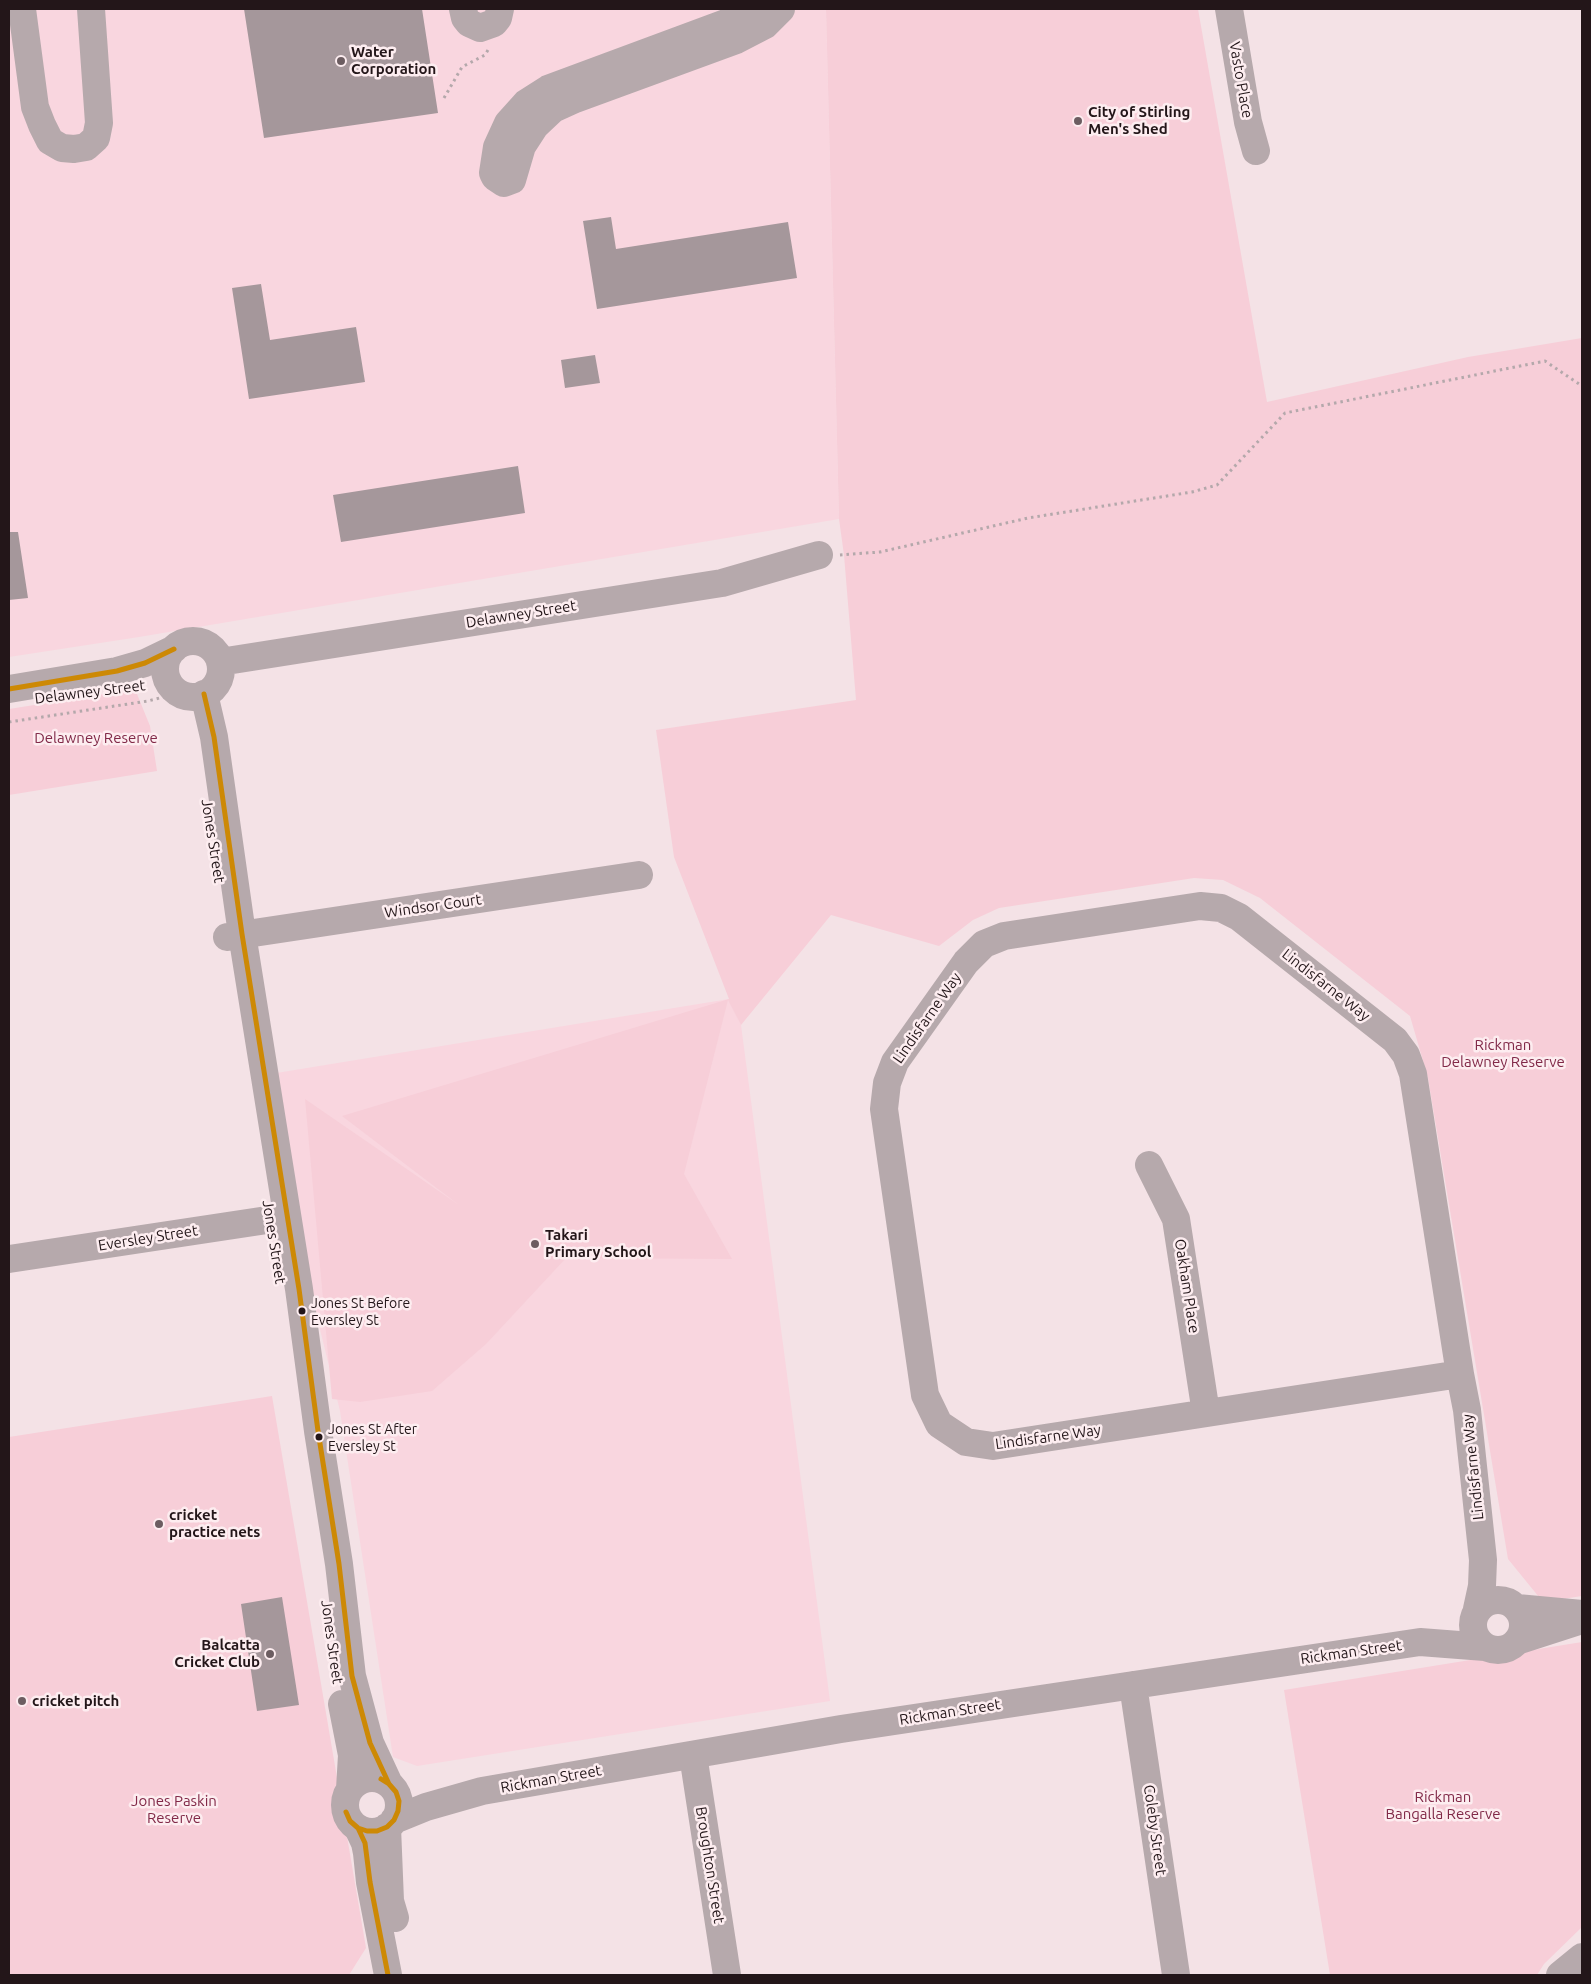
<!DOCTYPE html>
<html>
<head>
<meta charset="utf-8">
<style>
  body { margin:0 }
  #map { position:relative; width:1591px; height:1984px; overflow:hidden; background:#f4e2e6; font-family:Ubuntu,sans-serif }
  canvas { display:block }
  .frame { position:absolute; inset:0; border:10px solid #231619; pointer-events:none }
</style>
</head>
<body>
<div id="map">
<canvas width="1591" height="1984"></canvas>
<div class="frame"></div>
</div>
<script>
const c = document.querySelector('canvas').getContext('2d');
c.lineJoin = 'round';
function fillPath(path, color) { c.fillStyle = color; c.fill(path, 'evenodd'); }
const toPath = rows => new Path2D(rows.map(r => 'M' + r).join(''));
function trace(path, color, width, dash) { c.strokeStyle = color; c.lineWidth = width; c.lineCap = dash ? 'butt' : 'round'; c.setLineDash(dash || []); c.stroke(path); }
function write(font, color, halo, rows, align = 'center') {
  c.font = font + ' Ubuntu,sans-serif'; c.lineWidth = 5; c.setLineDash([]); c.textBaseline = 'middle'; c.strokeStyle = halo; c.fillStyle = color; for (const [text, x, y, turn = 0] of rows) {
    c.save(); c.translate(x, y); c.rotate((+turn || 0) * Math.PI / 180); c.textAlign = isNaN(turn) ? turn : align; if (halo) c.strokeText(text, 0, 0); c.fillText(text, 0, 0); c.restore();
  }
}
const built = toPath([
  [9,9,826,9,839,519,139,637,9,657],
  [729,999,741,1025,830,1701,417,1766,393,1757,340,1411,258,1076]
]);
const green = toPath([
  [826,9,1198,9,1267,402,1468,357,1582,338,1582,1596,1543,1602,1508,1559,1428,1078,1410,1016,1260,898,1223,880,1194,878,999,908,973,920,939,946,831,915,741,1025,728,1000,684,1174,732,1259,566,1258,486,1344,432,1391,360,1402,332,1399,305,1099,459,1205,342,1116,729,999,674,857,656,730,856,700,844,555,839,519],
  [135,689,150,726,157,771,9,795,9,709],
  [272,1396,366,1948,349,1975,9,1975,9,1437],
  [1582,1642,1582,1927,1544,1964,1537,1975,1330,1975,1284,1690]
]);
const building = toPath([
  [244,9,422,9,438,113,264,138],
  [611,217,616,249,788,222,797,278,597,309,583,221],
  [261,284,270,340,356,327,365,382,249,399,232,288],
  [595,355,600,383,565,388,561,360],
  [518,466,525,513,341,542,333,495],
  [9,532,18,532,28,598,9,600],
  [282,1597,299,1705,257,1711,241,1604]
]);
const path = toPath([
  [444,98,462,67,485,55,488,50],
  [840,555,880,552,1028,518,1192,492,1217,485,1285,413,1545,361,1582,386],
  [9,722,148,701,179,693]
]);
const minor = toPath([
  [22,9,35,107,42,125,50,141,62,148,74,149,86,147,96,138,99,123,91,9],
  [463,9,465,18,469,23,480,28,494,23,498,18,500,9],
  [751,9,726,23,548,89,526,103,508,123,497,147,493,173,495,177,504,183,512,180,522,146,535,126,553,109,575,99,736,40,765,25,781,9],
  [1229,9,1248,122,1256,151],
  '165 669a28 28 0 1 1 56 0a28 28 0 1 1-56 0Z',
  [220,662,722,583,819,555],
  [9,689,117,671,145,663,174,649],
  [204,694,214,737,242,934,299,1289,318,1431,339,1564,352,1676,370,1743,389,1784],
  [227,937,639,875],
  [1149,1165,1176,1219,1206,1413],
  [9,1259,287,1217],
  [1460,1374,993,1446,966,1442,939,1424,925,1395,884,1109,887,1083,895,1062,966,962,984,944,1004,936,1200,906,1221,908,1239,917,1395,1040,1406,1055,1413,1074,1460,1374,1467,1410,1483,1560,1482,1586,1477,1609],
  '1473 1625a25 25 0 1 1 50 0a25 25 0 1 1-50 0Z',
  [1517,1608,1582,1614],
  [1517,1641,1582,1620],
  [1133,1685,1176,1975],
  [342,1704,352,1755,350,1789],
  [693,1755,727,1975],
  '345 1805a27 27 0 1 1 54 0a27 27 0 1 1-54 0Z',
  [394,1820,426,1807,482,1791,841,1729,1420,1642,1485,1647],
  [387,1827,390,1901,395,1918],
  [358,1828,365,1843,367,1853,370,1882,388,1975],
  [1560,1975,1582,1957]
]);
const bus1 = toPath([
  [9,689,117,671,145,663,174,649],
  [204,694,214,737,242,934,299,1289,318,1431,339,1564,352,1676,370,1743,389,1784],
  [346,1812,350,1821,358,1828,367,1831,377,1831,387,1827,394,1820,398,1811,399,1801,396,1792,389,1784,381,1779],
  [358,1828,365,1843,370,1882,388,1975]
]);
const markers = [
  [341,61,5,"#6c5d61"],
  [1078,121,5,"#6c5d61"],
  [535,1244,5,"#6c5d61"],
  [302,1311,4.5,"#231619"],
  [319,1437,4.5,"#231619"],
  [159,1524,5,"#6c5d61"],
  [270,1654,5,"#6c5d61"],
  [22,1701,5,"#6c5d61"]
];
const busNames = [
  ["Jones St Before",311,1303],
  ["Eversley St",311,1320],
  ["Jones St After",328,1429],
  ["Eversley St",328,1446]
];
const poiNames = [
  ["Water",351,52],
  ["Corporation",351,69],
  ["City of Stirling",1088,112],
  ["Men's Shed",1088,129],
  ["Takari",545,1235],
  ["Primary School",545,1252],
  ["cricket",169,1515],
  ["practice nets",169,1532],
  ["Balcatta",260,1645,"right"],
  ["Cricket Club",260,1662,"right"],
  ["cricket pitch",32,1701]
];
const streetNames = [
  ["Vasto Place",1241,80,80],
  ["Delawney Street",521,614,-9],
  ["Delawney Street",90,692,-7],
  ["Jones Street",213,841,81],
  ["Windsor Court",433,906,-8],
  ["Lindisfarne Way",1326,985,38],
  ["Lindisfarne Way",927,1018,-55],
  ["Eversley Street",148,1238,-9],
  ["Jones Street",274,1242,81],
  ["Oakham Place",1187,1286,81],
  ["Lindisfarne Way",1048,1437,-8],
  ["Lindisfarne Way",1473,1467,-96],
  ["Jones Street",332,1642,82],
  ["Rickman Street",1351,1652,-8],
  ["Rickman Street",950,1712,-9],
  ["Rickman Street",551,1779,-10],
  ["Coleby Street",1155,1830,82],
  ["Broughton Street",710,1865,81]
];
const parkNames = [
  ["Delawney Reserve",96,738],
  ["Rickman",1503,1045],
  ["Delawney Reserve",1503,1062],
  ["Rickman",1443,1797],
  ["Bangalla Reserve",1443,1814],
  ["Jones Paskin",174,1801],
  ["Reserve",174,1818]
];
fillPath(built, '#f9d6df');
fillPath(green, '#f7ced8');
fillPath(building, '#a5979b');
trace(path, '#b4a8ab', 3, [2.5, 4]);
trace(minor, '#b6a9ac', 28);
trace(bus1, '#cd8905', 5);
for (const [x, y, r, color] of markers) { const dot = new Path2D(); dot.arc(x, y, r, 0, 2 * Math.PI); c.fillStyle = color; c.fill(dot); trace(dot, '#fdedf0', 2); }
write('14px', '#231619', '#fdedf0', busNames, 'left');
write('bold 15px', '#231619', '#fdedf0', poiNames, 'left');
write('15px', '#231619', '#fdedf0', streetNames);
write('15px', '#812948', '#fdedf0', parkNames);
</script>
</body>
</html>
